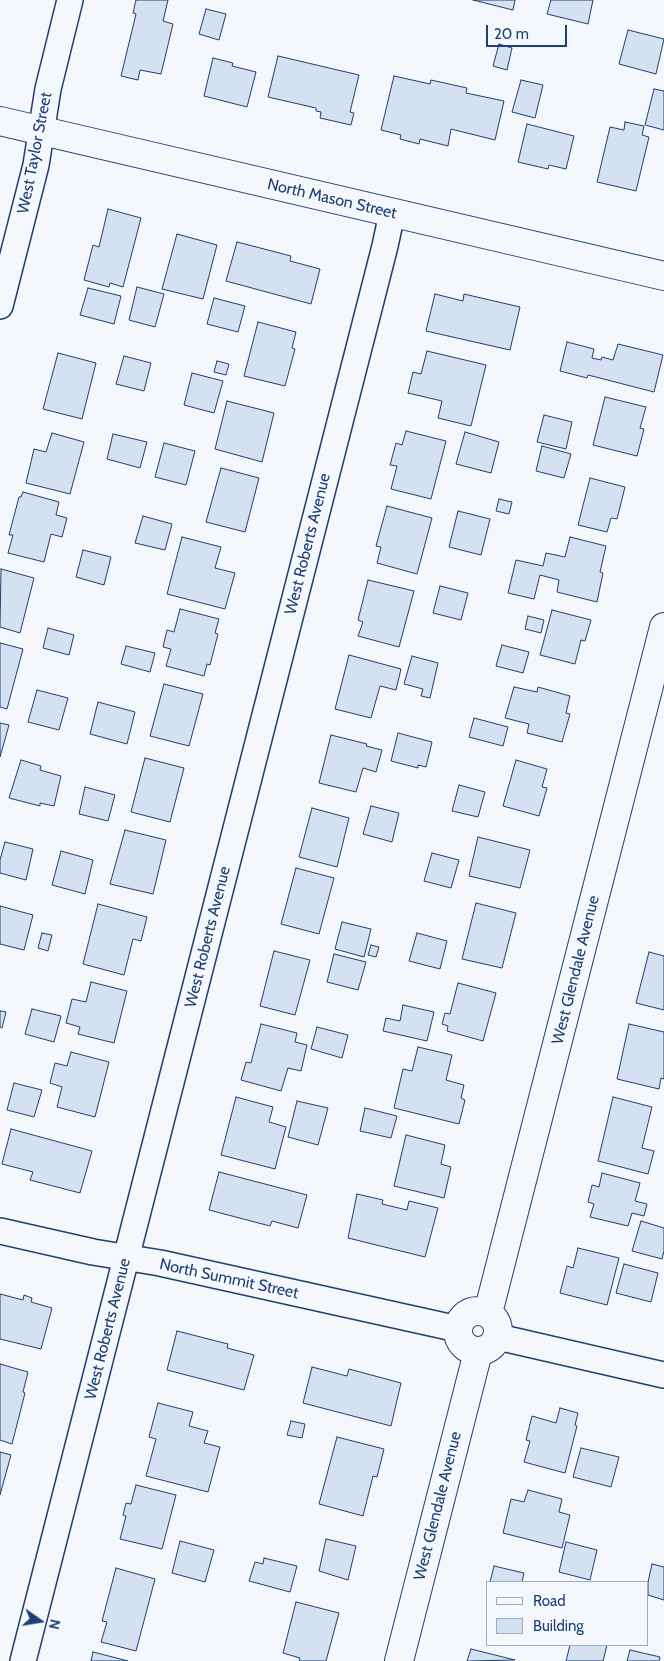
<!DOCTYPE html>
<html>
<head>
<meta charset="utf-8">
<style>
  body { margin:0 }
  #map { position:relative; width:664px; height:1661px; overflow:hidden; background:#f4f7fb; font-family:Cabin,sans-serif }
  canvas { display:block }
  .legend { position:absolute; left:486px; top:1581px; width:162px; height:65px; box-sizing:border-box; background:#f4f7fb; border:1px solid #9eadc5; margin:0; padding:6px 9px; list-style:none; font-size:15px; color:#1d3f73 }
  .legend li { display:flex; align-items:center; gap:10px; height:25px }
  .legend b { width:25px; border:1px solid #9eadc5 }
  .north { position:absolute; left:15px; top:1596px; width:50px; height:50px; -webkit-text-stroke:4px #f4f7fb; paint-order:stroke; rotate:103deg; font-size:14px; font-weight:700; line-height:20px; text-align:center; color:#1d3f73 }
  .north::after { content:''; display:block; margin:auto; width:18px; height:22px; background:#1d3f73; clip-path:polygon(50% 0,100% 100%,50% 72%,0 100%) }
  .scale { position:absolute; left:486px; top:25px; width:81px; height:22px; box-sizing:border-box; border:2px solid #1d3f73; border-top:0; padding-left:6px; font-size:15px; line-height:18px; white-space:nowrap; color:#1d3f73; -webkit-text-stroke:4px #f4f7fb; paint-order:stroke }
</style>
</head>
<body>
<div id="map">
<canvas width="664" height="1661"></canvas>
<ul class="legend">
<li><b style="height:6px;background:#f4f7fb"></b>Road</li>
<li><b style="height:14px;background:#d5e0f0"></b>Building</li>
</ul>
<div class="north">N</div>
<div class="scale">20 m</div>
</div>
<script>
const c = document.querySelector('canvas').getContext('2d');
c.lineJoin = 'round';
function fillPath(path, color) { c.fillStyle = color; c.fill(path, 'evenodd'); }
const toPath = rows => new Path2D(rows.map(r => 'M' + r).join(''));
function trace(path, color, width, dash) { c.strokeStyle = color; c.lineWidth = width; c.lineCap = dash ? 'butt' : 'round'; c.setLineDash(dash || []); c.stroke(path); }
function write(font, color, halo, rows, align = 'center') {
  c.font = font + ' Cabin,sans-serif'; c.lineWidth = 4; c.setLineDash([]); c.textBaseline = 'middle'; c.strokeStyle = halo; c.fillStyle = color; for (const [text, x, y, turn = 0] of rows) {
    c.save(); c.translate(x, y); c.rotate((+turn || 0) * Math.PI / 180); c.textAlign = isNaN(turn) ? turn : align; if (halo) c.strokeText(text, 0, 0); c.fillText(text, 0, 0); c.restore();
  }
}
const building = toPath([
  [136,0,168,0,163,21,173,24,161,74,140,70,138,80,121,76,136,14,133,13,136,0],
  [473,0,515,0,513,10,473,0],
  [551,0,593,0,588,24,547,14,551,0],
  [206,9,226,14,219,40,199,34,206,9],
  [628,30,664,39,656,74,619,64,628,30],
  [499,44,512,48,507,70,493,66,499,44],
  [278,56,359,75,350,112,354,113,351,125,320,118,321,112,316,111,316,108,268,97,278,56],
  [213,58,233,63,232,66,256,72,247,107,204,96,213,58],
  [394,76,430,84,431,80,467,88,466,93,504,101,495,140,451,129,448,146,420,139,419,144,400,139,401,135,381,130,394,76],
  [521,80,543,85,535,118,512,112,521,80],
  [654,89,664,91,664,130,645,125,654,89],
  [625,122,644,126,642,135,649,137,636,191,597,182,610,127,624,130,625,122],
  [527,124,574,136,566,169,549,165,548,169,518,162,527,124],
  [108,209,141,218,123,287,110,283,109,287,84,280,93,245,99,247,108,209],
  [177,234,217,245,203,299,162,289,177,234],
  [237,242,291,256,290,261,320,269,311,304,226,281,237,242],
  [137,287,164,294,155,327,129,320,137,287],
  [88,288,121,296,114,324,80,315,88,288],
  [435,294,463,301,464,294,520,307,510,350,426,331,435,294],
  [214,298,245,306,238,332,207,324,214,298],
  [258,322,296,332,292,348,295,349,285,386,244,376,258,322],
  [567,342,594,349,592,358,601,360,602,357,613,360,618,344,663,355,654,392,588,375,587,378,560,371,567,342],
  [427,351,486,365,471,426,438,418,442,401,408,393,413,372,421,374,427,351],
  [58,353,96,363,82,419,43,409,58,353],
  [124,356,151,363,144,391,116,384,124,356],
  [217,361,229,364,226,375,214,372,217,361],
  [192,373,223,381,214,413,184,405,192,373],
  [605,397,646,407,640,428,644,429,637,456,593,445,605,397],
  [227,401,274,413,262,462,215,449,227,401],
  [544,415,572,422,566,449,537,442,544,415],
  [406,431,446,441,431,499,391,489,397,466,390,465,396,443,402,445,406,431],
  [465,432,499,442,491,473,456,464,465,432],
  [52,433,84,442,70,494,26,483,34,449,46,452,52,433],
  [113,434,147,442,140,468,107,459,113,434],
  [164,443,195,451,186,485,155,477,164,443],
  [542,446,571,454,564,478,536,471,542,446],
  [221,468,259,478,245,532,206,522,221,468],
  [590,478,625,487,617,519,611,518,607,532,578,525,590,478],
  [23,492,59,502,56,515,67,518,62,537,51,534,44,562,8,553,13,535,9,535,19,497,21,497,23,492],
  [499,499,512,502,509,514,496,511,499,499],
  [387,506,432,518,417,574,377,563,381,547,376,546,387,506],
  [458,511,490,519,481,555,449,547,458,511],
  [143,516,172,524,165,550,135,543,143,516],
  [182,537,221,547,215,568,235,573,225,609,167,594,182,537],
  [570,537,606,546,600,572,603,573,597,602,557,592,559,580,540,575,534,599,508,593,516,560,543,566,546,553,565,557,570,537],
  [83,550,111,557,104,585,76,577,83,550],
  [1,569,34,578,20,633,0,627,1,569],
  [368,580,414,591,399,647,358,636,363,622,358,620,368,580],
  [440,586,468,593,461,620,433,613,440,586],
  [180,609,219,619,215,633,218,634,210,665,207,664,204,676,166,666,171,649,163,647,167,630,174,632,180,609],
  [552,610,591,620,585,641,581,640,575,664,540,655,552,610],
  [528,616,544,620,541,633,525,629,528,616],
  [48,628,74,635,69,655,43,648,48,628],
  [0,643,23,649,7,709,0,707,0,643],
  [502,645,529,652,523,673,496,666,502,645],
  [126,646,155,653,150,672,121,664,126,646],
  [349,655,401,669,396,690,380,686,371,718,335,709,349,655],
  [412,656,438,663,430,698,421,696,423,689,404,684,412,656],
  [164,684,203,694,189,746,150,736,164,684],
  [514,687,537,692,538,687,570,696,566,713,570,714,562,742,527,733,529,724,505,718,514,687],
  [37,690,68,698,59,730,28,722,37,690],
  [98,702,135,712,127,744,90,734,98,702],
  [474,718,508,727,503,746,469,737,474,718],
  [0,723,9,725,0,757,0,723],
  [398,733,432,742,426,767,418,765,418,768,391,761,398,733],
  [331,735,367,744,366,746,382,750,376,772,363,768,356,792,319,783,331,735],
  [145,758,184,768,170,822,131,812,145,758],
  [21,760,41,766,40,770,61,776,54,806,40,803,40,806,9,798,21,760],
  [516,760,547,769,542,787,547,788,539,816,503,806,516,760],
  [459,785,485,792,478,817,452,811,459,785],
  [85,787,115,795,108,821,79,814,85,787],
  [371,806,399,813,392,842,363,834,371,806],
  [312,808,349,818,337,867,299,857,312,808],
  [125,830,166,840,153,894,110,884,125,830],
  [478,837,530,850,520,888,469,876,478,837],
  [5,842,33,849,26,880,0,873,0,860,5,842],
  [61,851,93,860,85,894,52,885,61,851],
  [432,853,459,860,451,888,424,881,432,853],
  [296,868,334,878,319,934,281,924,296,868],
  [476,903,516,913,502,968,462,959,476,903],
  [98,904,147,917,141,941,133,939,124,975,83,964,98,904],
  [0,906,33,915,24,950,0,944,0,906],
  [342,922,371,929,364,957,335,949,342,922],
  [42,933,52,935,48,951,38,948,42,933],
  [417,933,447,941,440,969,409,961,417,933],
  [371,945,379,947,376,957,368,955,371,945],
  [274,951,310,960,295,1015,260,1006,274,951],
  [649,952,664,956,664,1010,636,1003,649,952],
  [334,954,366,962,358,990,327,982,334,954],
  [91,982,127,991,114,1043,78,1034,80,1027,66,1023,72,999,86,1002,91,982],
  [458,983,496,993,483,1041,447,1031,448,1026,442,1024,445,1013,450,1014,458,983],
  [403,1005,434,1012,427,1041,383,1031,386,1018,400,1021,403,1005],
  [32,1009,61,1016,54,1042,25,1034,32,1009],
  [0,1011,6,1012,2,1028,0,1027,0,1011],
  [261,1024,297,1033,295,1042,307,1045,301,1071,288,1068,281,1091,241,1080,246,1062,251,1063,261,1024],
  [629,1024,664,1032,664,1079,661,1078,659,1089,617,1079,629,1024],
  [317,1027,348,1035,342,1058,311,1049,317,1027],
  [418,1047,452,1055,446,1080,464,1085,461,1098,465,1100,459,1124,394,1108,403,1069,412,1071,418,1047],
  [71,1052,109,1062,95,1117,57,1107,62,1087,50,1083,55,1063,67,1066,71,1052],
  [14,1083,42,1090,34,1117,7,1110,14,1083],
  [236,1097,273,1107,269,1122,286,1127,275,1169,221,1155,236,1097],
  [613,1097,652,1107,642,1148,654,1151,648,1174,598,1161,613,1097],
  [297,1101,328,1108,318,1145,288,1137,297,1101],
  [365,1108,397,1116,391,1138,360,1131,365,1108],
  [11,1129,92,1151,80,1193,30,1180,33,1172,2,1164,11,1129],
  [406,1135,445,1145,441,1164,451,1167,444,1198,394,1186,406,1135],
  [219,1172,307,1195,298,1228,272,1221,270,1226,209,1210,219,1172],
  [602,1173,640,1183,635,1201,647,1204,644,1216,632,1213,628,1226,590,1217,594,1204,588,1202,592,1185,599,1187,602,1173],
  [357,1194,383,1200,382,1204,407,1210,409,1201,438,1208,425,1257,348,1238,357,1194],
  [641,1221,664,1228,664,1251,662,1259,632,1251,641,1221],
  [578,1248,619,1258,607,1305,560,1293,567,1266,573,1268,578,1248],
  [624,1264,658,1273,651,1302,616,1293,624,1264],
  [0,1294,23,1300,24,1295,32,1298,31,1302,52,1308,41,1349,0,1339,0,1294],
  [177,1331,228,1344,227,1348,254,1355,244,1390,167,1370,177,1331],
  [0,1364,28,1372,23,1392,25,1393,12,1444,0,1440,0,1364],
  [312,1367,347,1376,349,1369,401,1383,391,1426,303,1403,312,1367],
  [158,1403,193,1412,189,1426,208,1431,204,1443,220,1447,208,1492,146,1476,156,1439,149,1437,158,1403],
  [560,1408,578,1413,575,1425,577,1426,565,1473,524,1462,530,1441,526,1440,532,1416,556,1423,560,1408],
  [291,1421,305,1424,302,1438,287,1435,291,1421],
  [337,1437,384,1449,377,1477,373,1476,363,1516,319,1504,337,1437],
  [581,1448,619,1457,611,1487,573,1477,581,1448],
  [0,1452,11,1455,0,1495,0,1452],
  [136,1485,176,1495,162,1549,120,1539,126,1516,123,1515,126,1503,131,1504,136,1485],
  [528,1490,562,1499,559,1512,570,1515,562,1548,503,1533,511,1499,524,1502,528,1490],
  [326,1539,356,1546,348,1580,319,1571,326,1539],
  [180,1541,214,1550,205,1582,172,1573,180,1541],
  [566,1542,597,1550,590,1580,559,1572,566,1542],
  [264,1558,297,1566,290,1592,249,1581,255,1562,263,1564,264,1558],
  [652,1564,664,1567,664,1600,648,1595,648,1582,652,1564],
  [494,1566,524,1573,522,1582,490,1582,494,1566],
  [116,1568,155,1579,136,1651,101,1642,107,1622,102,1621,116,1568],
  [296,1602,339,1613,326,1661,299,1661,300,1658,283,1653,296,1602],
  [570,1645,607,1645,603,1661,566,1661,570,1645],
  [471,1649,515,1660,467,1661,471,1649],
  [630,1650,660,1657,659,1661,627,1661,630,1650],
  [93,1652,128,1661,91,1661,93,1652]
]);
const minor = toPath([
  [0,306,36,165,48,89,70,0],
  [0,1231,93,1252,160,1263,458,1329],
  [498,1337,664,1375],
  [23,1661,385,246,392,213]
]);
const tertiary = toPath([
  '458 1331a20 20 0 1 1 40 0a20 20 0 1 1-40 0Z',
  [488,1313,664,627],
  [399,1661,478,1352]
]);
const secondary = toPath([
  [0,121,664,276]
]);
const streetNames = [
  ["West Taylor Street",35,153,-79],
  ["North Mason Street",332,199,13],
  ["West Roberts Avenue",308,544,-76],
  ["West Roberts Avenue",208,937,-76],
  ["West Glendale Avenue",576,970,-76],
  ["North Summit Street",229,1279,12],
  ["West Roberts Avenue",108,1329,-76],
  ["West Glendale Avenue",438,1506,-76]
];
fillPath(building, '#d5e0f0');
trace(building, '#1d3f73', 1);
trace(minor, '#1d3f73', 28);
trace(tertiary, '#1d3f73', 30);
trace(secondary, '#1d3f73', 30);
trace(minor, '#f4f7fb', 25);
trace(tertiary, '#f4f7fb', 28);
trace(secondary, '#f4f7fb', 28);
write('16px', '#1d3f73', '#f4f7fb', streetNames);
</script>
</body>
</html>
